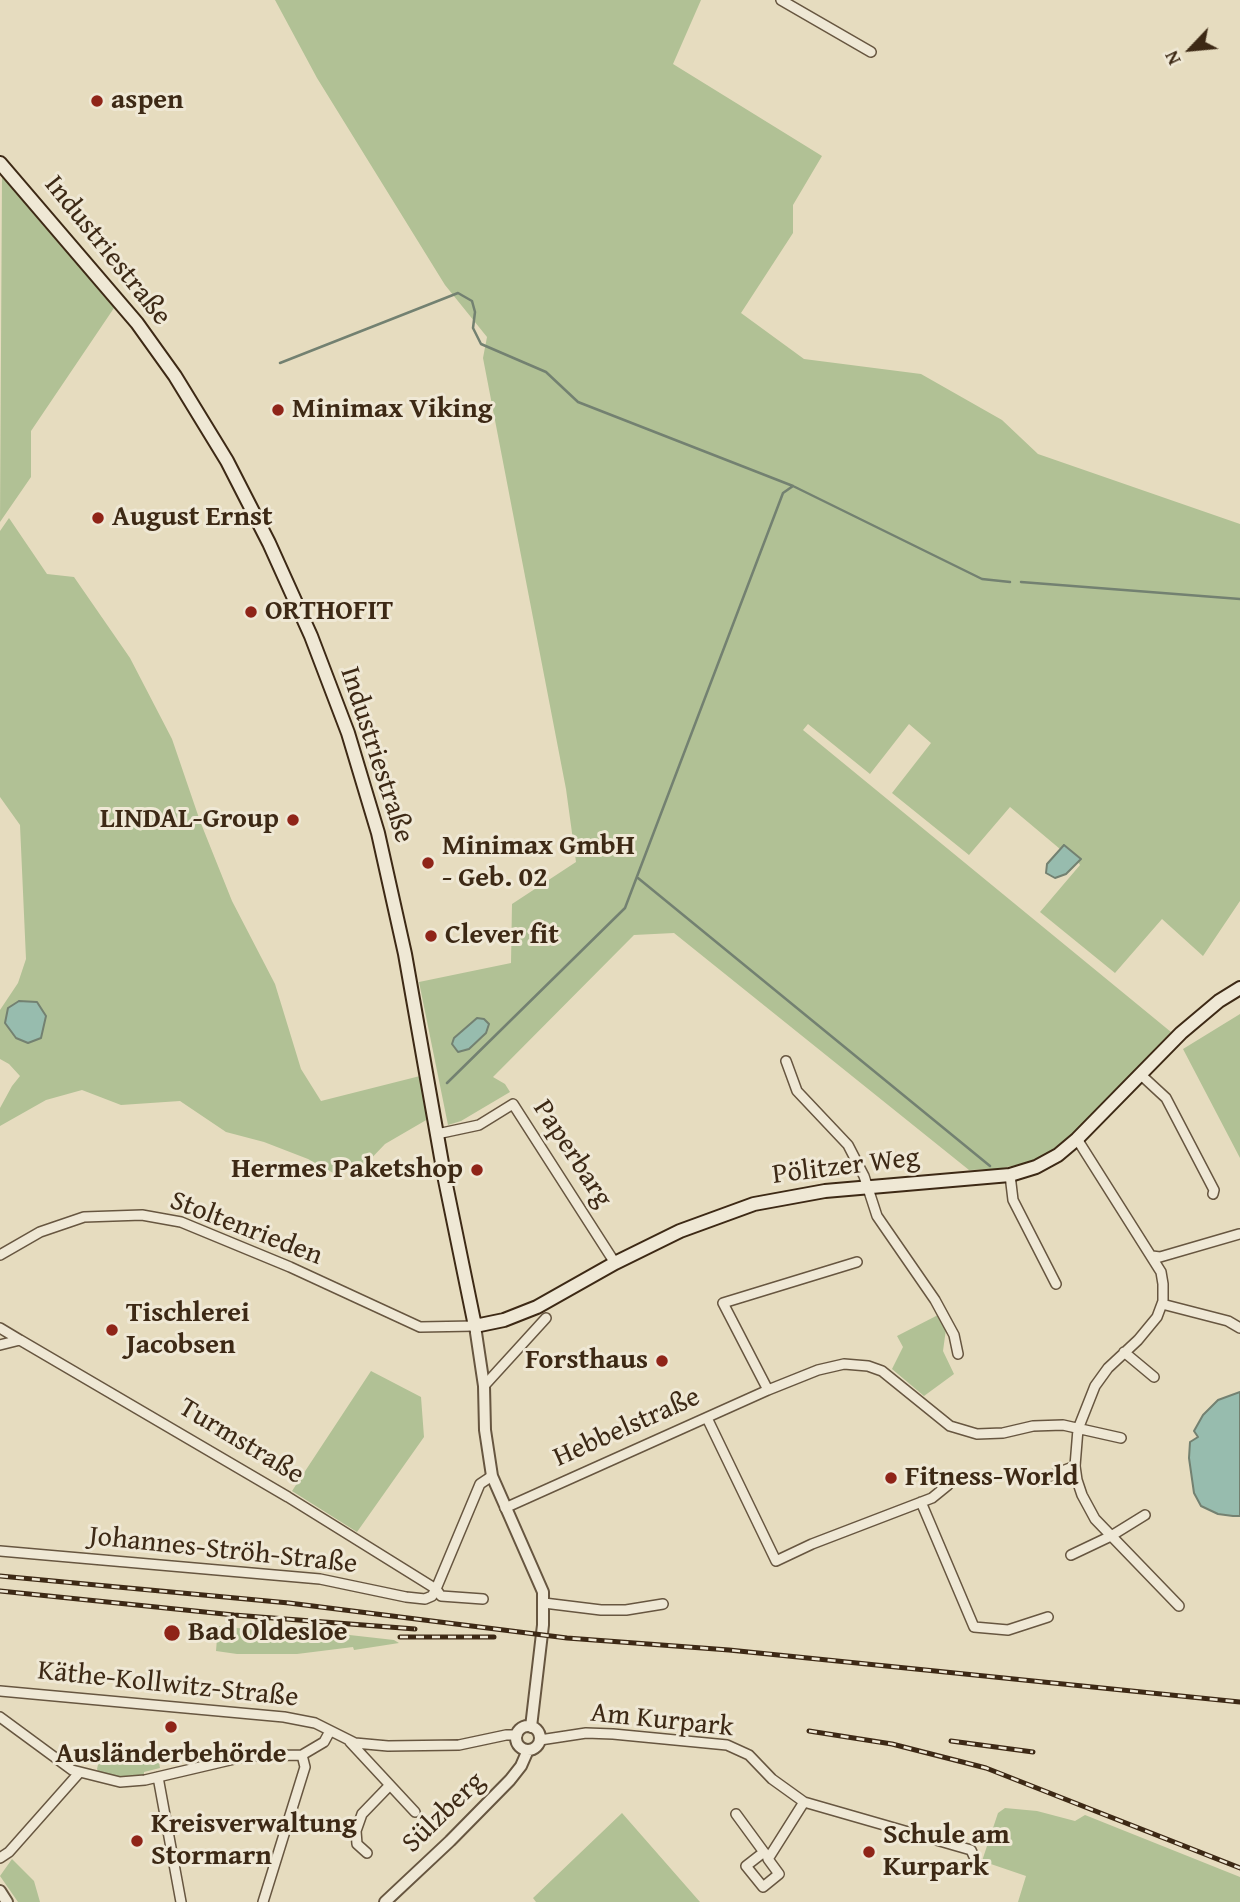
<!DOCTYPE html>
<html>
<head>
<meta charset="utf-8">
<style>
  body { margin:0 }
  #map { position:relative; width:1240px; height:1902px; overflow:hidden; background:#e6dcbf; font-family:"Gentium Book Plus",serif }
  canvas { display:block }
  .north { position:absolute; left:1156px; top:14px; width:70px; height:70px; -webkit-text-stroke:5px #efe8d5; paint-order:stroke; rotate:244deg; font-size:19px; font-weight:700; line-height:28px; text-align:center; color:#3d2915 }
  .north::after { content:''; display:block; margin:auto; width:24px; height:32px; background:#3d2915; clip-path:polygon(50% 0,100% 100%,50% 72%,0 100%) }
</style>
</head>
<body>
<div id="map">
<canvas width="1240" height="1902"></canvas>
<div class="north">N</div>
</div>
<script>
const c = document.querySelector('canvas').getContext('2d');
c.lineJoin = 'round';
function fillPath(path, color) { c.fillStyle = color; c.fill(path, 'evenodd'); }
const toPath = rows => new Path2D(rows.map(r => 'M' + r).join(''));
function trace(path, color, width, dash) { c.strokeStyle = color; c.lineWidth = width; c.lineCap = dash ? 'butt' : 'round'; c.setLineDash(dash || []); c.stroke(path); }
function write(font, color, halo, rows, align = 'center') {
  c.font = font + ' "Gentium Book Plus",serif'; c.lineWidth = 6; c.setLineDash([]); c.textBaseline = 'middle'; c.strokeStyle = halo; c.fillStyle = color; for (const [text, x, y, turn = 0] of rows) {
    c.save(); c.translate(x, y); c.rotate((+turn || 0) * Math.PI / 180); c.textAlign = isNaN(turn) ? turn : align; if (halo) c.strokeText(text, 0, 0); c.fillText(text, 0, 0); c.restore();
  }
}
const green = toPath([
  [275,0,701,0,673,64,822,156,793,205,793,233,741,313,804,359,921,374,1002,420,1038,454,1240,524,1240,901,1203,956,1162,919,1115,973,1040,912,1080,865,1078,862,1081,859,1064,845,1060,849,1010,807,969,855,892,793,931,743,909,724,870,774,808,724,803,730,1171,1032,1075,1135,1035,1161,998,1169,969,1170,674,933,634,935,493,1077,505,1084,510,1092,461,1121,448,1125,419,982,511,963,512,904,576,862,566,789,483,358,487,337,445,285,317,78],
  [2,177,114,308,31,431,31,477,0,522],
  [9,518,47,574,74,577,130,658,172,739,200,821,232,901,275,984,301,1069,321,1101,420,1076,428,1119,385,1144,365,1165,335,1174,308,1159,264,1142,226,1132,180,1101,121,1105,82,1090,46,1100,0,1126,0,1108,12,1086,20,1076,9,1064,0,1059,0,1010,18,983,26,959,20,825,0,797,0,531],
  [1240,1014,1240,1158,1183,1049],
  [938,1315,946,1329,943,1351,954,1374,924,1396,892,1369,903,1347,897,1336],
  [371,1371,421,1397,424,1437,357,1532,292,1491],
  [218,1626,304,1635,305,1630,394,1640,399,1643,354,1650,353,1647,297,1654,237,1654,216,1651],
  [110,1744,118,1744,129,1754,136,1756,157,1752,160,1768,144,1772,144,1777,120,1778,99,1773,97,1769,101,1752,104,1747],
  [1005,1808,1037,1811,1075,1821,1085,1815,1240,1877,1240,1902,1018,1902,1026,1876,982,1861,998,1813],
  [622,1813,700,1902,536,1902,533,1898],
  [12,1859,34,1881,40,1902,18,1902,0,1876]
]);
const water = toPath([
  [1064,845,1081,859,1066,874,1055,878,1046,873,1047,864,1064,845],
  [19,1001,37,1002,46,1016,41,1038,28,1043,16,1038,5,1023,8,1008,19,1001],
  [477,1018,484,1019,489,1024,486,1033,469,1049,458,1052,452,1044,454,1038,477,1018],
  [1240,1392,1240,1516,1233,1516,1218,1514,1201,1506,1194,1493,1189,1458,1190,1442,1198,1437,1194,1431,1203,1415,1218,1400,1240,1392]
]);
const stream = toPath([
  [280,363,458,293,472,301,475,312,473,328,481,344,546,372,578,402,793,486],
  [1021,582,1240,599],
  [638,878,990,1166],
  [447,1083,625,908,783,493,793,486,982,579,1010,582]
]);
const minor = toPath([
  [781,0,871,52],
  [786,1061,797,1091,848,1145,864,1176,877,1216,935,1300,954,1335,958,1354],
  [1140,1074,1166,1098,1214,1190,1213,1194],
  [437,1134,479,1125,513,1104,615,1263],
  [1077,1139,1161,1272,1163,1284,1163,1301,1157,1317,1138,1340,1108,1368,1095,1386,1078,1429,1075,1466,1077,1480,1082,1495,1095,1519,1179,1606],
  [1010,1175,1013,1200,1056,1284],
  [0,1255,40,1232,84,1217,142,1215,181,1222,290,1267,420,1327,475,1326],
  [1152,1256,1160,1257,1239,1234],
  [1162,1304,1228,1321,1240,1328],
  [0,1328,20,1340],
  [0,1345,20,1340,288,1497,436,1589,441,1596,483,1599],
  [1124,1352,1154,1377],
  [484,1386,546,1318],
  [768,1390,723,1303,857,1262],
  [707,1418,776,1561,812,1544,932,1498,948,1485],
  [1037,1481,1075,1466],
  [921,1502,974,1627,1008,1630,1048,1617],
  [505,1508,768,1390,818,1370,844,1364,868,1366,882,1371,950,1426,977,1434,1003,1433,1033,1426,1063,1425,1121,1438],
  [0,1551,320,1579,406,1597,425,1599,432,1596,436,1589,480,1484,492,1476],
  [1071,1555,1111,1536,1145,1515],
  [544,1603,601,1610,626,1610,663,1604],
  [0,1691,284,1717,315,1723,355,1743,388,1746,459,1745,506,1735,517,1735],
  [0,1717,72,1770,120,1782,145,1780,247,1756,302,1755,324,1742,330,1731],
  [540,1740,586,1733,613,1734,727,1745,749,1755,772,1779,804,1802,971,1850,976,1861],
  [350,1742,415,1812],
  [158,1777,181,1902],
  [736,1814,766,1855],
  [764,1852,746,1866,763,1887,779,1874,768,1859,804,1802],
  [367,1853,357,1844,356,1831,362,1814,390,1785],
  [0,1858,9,1852,79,1773],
  [263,1902,305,1767,302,1755]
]);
const tertiary = toPath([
  [475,1326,484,1386,485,1430,492,1476,543,1592,543,1625,531,1727],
  '516 1738a12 12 0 1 1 24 0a12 12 0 1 1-24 0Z',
  [0,1891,7,1902],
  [385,1902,450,1841,510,1780,521,1766,528,1750]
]);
const secondary = toPath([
  [0,163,137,323,175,376,227,461,269,543,311,636,348,733,378,833,405,954,445,1180,475,1326,504,1320,537,1307,615,1263,680,1231,754,1204,825,1191,1010,1175,1036,1167,1058,1155,1077,1139,1181,1033,1219,1001,1240,988]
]);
const rail = toPath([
  [0,1576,289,1603,567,1638,729,1650,1240,1702],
  [0,1591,234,1615,415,1629],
  [400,1637,494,1637],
  [809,1731,892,1744,986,1768,1240,1868],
  [951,1741,1033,1752]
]);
const markers = [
  [97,101,7,"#8f2418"],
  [278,410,7,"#8f2418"],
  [98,518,7,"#8f2418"],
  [251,612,7,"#8f2418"],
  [293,820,7,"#8f2418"],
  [428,863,7,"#8f2418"],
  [431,936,7,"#8f2418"],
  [477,1170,7,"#8f2418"],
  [112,1330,7,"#8f2418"],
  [662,1361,7,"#8f2418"],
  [891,1478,7,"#8f2418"],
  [172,1633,9,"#8f2418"],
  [171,1727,7,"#8f2418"],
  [137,1841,7,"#8f2418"],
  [869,1852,7,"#8f2418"]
];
const poiNames = [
  ["aspen",111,101],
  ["Minimax Viking",292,410],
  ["August Ernst",112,518],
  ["ORTHOFIT",265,612],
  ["LINDAL-Group",279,820,"right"],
  ["Minimax GmbH",442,847],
  ["- Geb. 02",442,879],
  ["Clever fit",445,936],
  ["Hermes Paketshop",463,1170,"right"],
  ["Tischlerei",126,1314],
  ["Jacobsen",126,1346],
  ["Forsthaus",648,1361,"right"],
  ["Fitness-World",905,1478],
  ["Bad Oldesloe",188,1633],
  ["Ausländerbehörde",171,1755,"center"],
  ["Kreisverwaltung",151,1825],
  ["Stormarn",151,1857],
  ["Schule am",883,1836],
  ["Kurpark",883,1868]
];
const streetNames = [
  ["Industriestraße",107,251,51],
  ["Industriestraße",376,755,72],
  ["Paperbarg",572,1154,57],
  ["Pölitzer Weg",846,1167,-7],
  ["Stoltenrieden",246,1229,21],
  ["Hebbelstraße",627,1428,-24],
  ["Turmstraße",241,1442,31],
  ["Johannes-Ströh-Straße",223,1551,6],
  ["Käthe-Kollwitz-Straße",168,1685,6],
  ["Am Kurpark",662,1721,6],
  ["Sülzberg",444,1813,-44]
];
fillPath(green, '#b1c195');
fillPath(water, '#97bcae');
trace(water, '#738171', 2);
trace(stream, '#738171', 2.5);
trace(minor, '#675640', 12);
trace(tertiary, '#675640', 14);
trace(secondary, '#3d2915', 16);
trace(minor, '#efe8d5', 9);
trace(tertiary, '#efe8d5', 10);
trace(secondary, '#efe8d5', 12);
trace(rail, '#3d2915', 5);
trace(rail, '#efe8d5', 2.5, [8]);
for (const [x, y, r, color] of markers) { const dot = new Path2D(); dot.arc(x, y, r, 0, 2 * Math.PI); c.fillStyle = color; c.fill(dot); trace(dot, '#efe8d5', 2.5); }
write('bold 28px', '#3d2915', '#efe8d5', poiNames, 'left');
write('28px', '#3d2915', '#efe8d5', streetNames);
</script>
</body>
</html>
